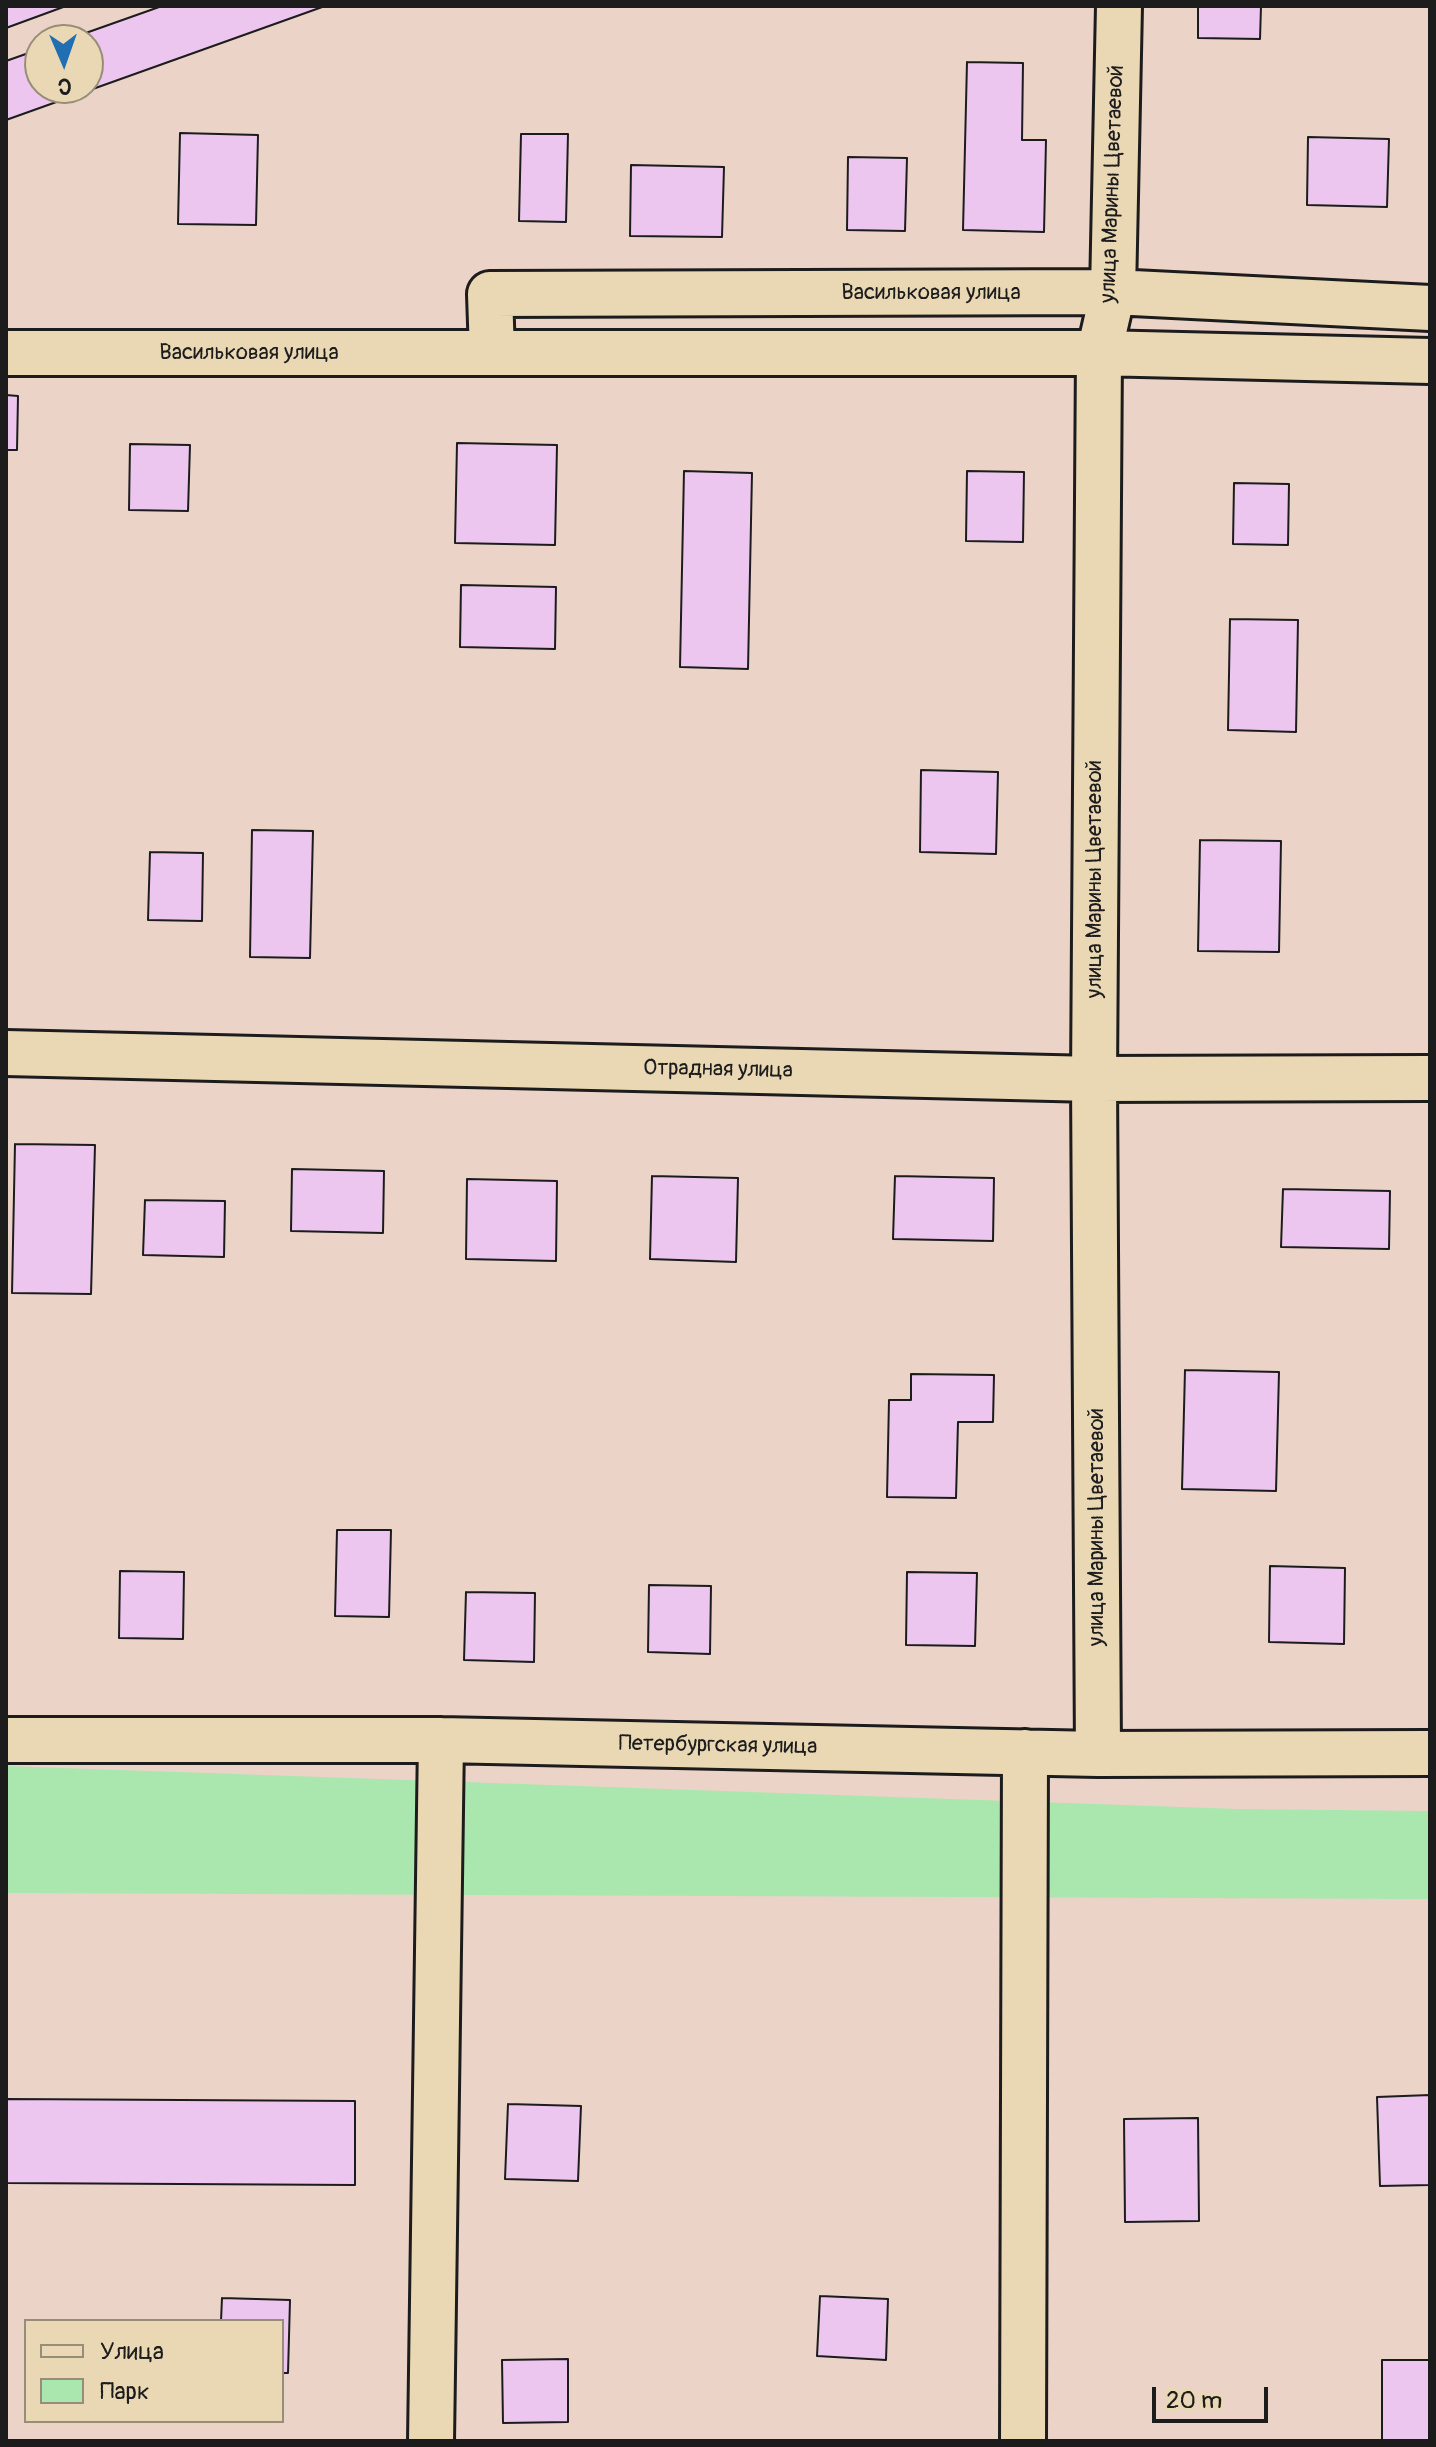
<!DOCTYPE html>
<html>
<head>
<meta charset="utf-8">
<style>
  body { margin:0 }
  #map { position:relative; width:1436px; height:2447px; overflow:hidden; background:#ebd3c7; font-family:Pangolin,sans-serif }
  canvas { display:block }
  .frame { position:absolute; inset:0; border:8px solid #1c1c1c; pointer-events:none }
  .legend { position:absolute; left:24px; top:2319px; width:260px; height:104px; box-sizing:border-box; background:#ead8b5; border:2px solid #988d78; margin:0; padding:10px 14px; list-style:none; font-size:24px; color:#1c1c1c }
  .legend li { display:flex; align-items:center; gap:16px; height:40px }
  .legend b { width:40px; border:2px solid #988d78 }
  .north { position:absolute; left:24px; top:24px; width:80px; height:80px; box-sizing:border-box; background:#ead8b5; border:2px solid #988d78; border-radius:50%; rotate:178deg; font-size:22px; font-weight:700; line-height:32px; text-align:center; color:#1c1c1c }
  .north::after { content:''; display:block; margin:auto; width:28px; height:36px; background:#1f6fb2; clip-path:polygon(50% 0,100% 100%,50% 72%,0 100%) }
  .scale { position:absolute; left:1152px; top:2387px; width:116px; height:36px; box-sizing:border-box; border:4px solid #1c1c1c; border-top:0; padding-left:10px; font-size:24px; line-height:28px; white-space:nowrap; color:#1c1c1c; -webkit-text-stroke:6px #ead8b5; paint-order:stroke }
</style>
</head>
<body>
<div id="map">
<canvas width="1436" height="2447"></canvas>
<div class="frame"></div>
<ul class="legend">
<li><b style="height:10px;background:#ead8b5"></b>Улица</li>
<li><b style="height:22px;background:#aae7ae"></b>Парк</li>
</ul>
<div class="north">С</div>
<div class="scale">20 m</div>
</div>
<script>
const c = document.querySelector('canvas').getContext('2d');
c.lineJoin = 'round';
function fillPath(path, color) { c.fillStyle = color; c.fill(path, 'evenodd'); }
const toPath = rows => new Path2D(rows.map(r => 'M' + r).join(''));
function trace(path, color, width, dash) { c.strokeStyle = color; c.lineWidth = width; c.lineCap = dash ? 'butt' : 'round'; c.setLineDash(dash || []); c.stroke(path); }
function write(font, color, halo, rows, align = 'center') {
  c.font = font + ' Pangolin,sans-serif'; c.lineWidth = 6; c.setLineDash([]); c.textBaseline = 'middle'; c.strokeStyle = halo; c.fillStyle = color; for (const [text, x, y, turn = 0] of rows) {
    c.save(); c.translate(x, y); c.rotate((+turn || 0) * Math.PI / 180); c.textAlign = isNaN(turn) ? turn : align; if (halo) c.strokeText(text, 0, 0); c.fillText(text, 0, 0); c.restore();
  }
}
const green = toPath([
  [6,1766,1238,1809,1430,1811,1430,1899,6,1893]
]);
const building = toPath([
  [6,6,66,6,6,28,6,6],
  [162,6,325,6,6,120,6,61,40,49,40,88,88,88,88,40,66,40,162,6],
  [1198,6,1261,6,1260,39,1198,38,1198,6],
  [967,62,1023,63,1022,140,1046,140,1044,232,963,230,967,62],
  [180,133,258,135,256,225,178,224,180,133],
  [521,134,568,134,566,222,519,221,521,134],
  [1308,137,1389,139,1387,207,1307,205,1308,137],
  [848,157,907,158,905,231,847,230,848,157],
  [631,165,724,167,722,237,630,236,631,165],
  [6,395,18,396,17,450,6,450,6,395],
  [457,443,557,445,555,545,455,543,457,443],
  [130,444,190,445,188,511,129,510,130,444],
  [684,471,752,473,748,669,680,667,684,471],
  [967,471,1024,472,1023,542,966,541,967,471],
  [1234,483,1289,484,1288,545,1233,544,1234,483],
  [461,585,556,587,555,649,460,647,461,585],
  [1230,619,1298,620,1296,732,1228,730,1230,619],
  [921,770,998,772,996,854,920,852,921,770],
  [252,830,313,831,310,958,250,957,252,830],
  [1200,840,1281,841,1279,952,1198,951,1200,840],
  [150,852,203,853,202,921,148,920,150,852],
  [15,1144,95,1145,91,1294,12,1293,15,1144],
  [292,1169,384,1171,383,1233,291,1231,292,1169],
  [652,1176,738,1178,736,1262,650,1259,652,1176],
  [895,1176,994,1178,993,1241,893,1239,895,1176],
  [467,1179,557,1181,556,1261,466,1259,467,1179],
  [1283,1189,1390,1191,1389,1249,1281,1247,1283,1189],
  [145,1200,225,1201,224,1257,143,1255,145,1200],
  [1185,1370,1279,1372,1276,1491,1182,1489,1185,1370],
  [911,1374,994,1375,993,1422,958,1422,956,1498,887,1497,889,1400,911,1400,911,1374],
  [337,1530,391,1530,389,1617,335,1616,337,1530],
  [1270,1566,1345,1568,1344,1644,1269,1642,1270,1566],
  [120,1571,184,1572,183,1639,119,1638,120,1571],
  [907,1572,977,1573,975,1646,906,1645,907,1572],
  [649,1585,711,1586,710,1654,648,1652,649,1585],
  [466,1592,535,1593,534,1662,464,1660,466,1592],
  [1430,2095,1430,2185,1380,2186,1377,2097,1430,2095],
  [6,2099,355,2101,355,2185,6,2183,6,2099],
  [508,2104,581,2106,578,2181,505,2179,508,2104],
  [1198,2118,1199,2221,1125,2222,1124,2119,1198,2118],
  [820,2296,888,2299,886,2360,817,2356,820,2296],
  [222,2298,290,2300,288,2373,282,2373,282,2321,221,2321,222,2298],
  [568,2359,568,2422,503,2423,502,2360,568,2359],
  [1382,2360,1430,2360,1430,2441,1382,2441,1382,2360]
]);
const street = toPath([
  [6,353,1099,353,1430,361],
  [492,353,490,294,1113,292,1430,308],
  [6,1053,1094,1079,1430,1078],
  [6,1740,441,1740,1098,1754,1430,1753],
  [1098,1754,1094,1079,1099,353,1113,292,1119,6],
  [431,2441,441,1740],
  [1023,2441,1025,1752]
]);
const streetNames = [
  ["улица Марины Цветаевой",1113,184,-88],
  ["Васильковая улица",931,293],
  ["Васильковая улица",249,353],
  ["улица Марины Цветаевой",1095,879,-90],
  ["Отрадная улица",718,1070,1],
  ["улица Марины Цветаевой",1097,1527,-90],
  ["Петербургская улица",718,1746,1]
];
fillPath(green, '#aae7ae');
fillPath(building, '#edc6f0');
trace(building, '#1c1c1c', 2);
trace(street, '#1c1c1c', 50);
trace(street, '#ead8b5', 44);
write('22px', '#1c1c1c', '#ead8b5', streetNames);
</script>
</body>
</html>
